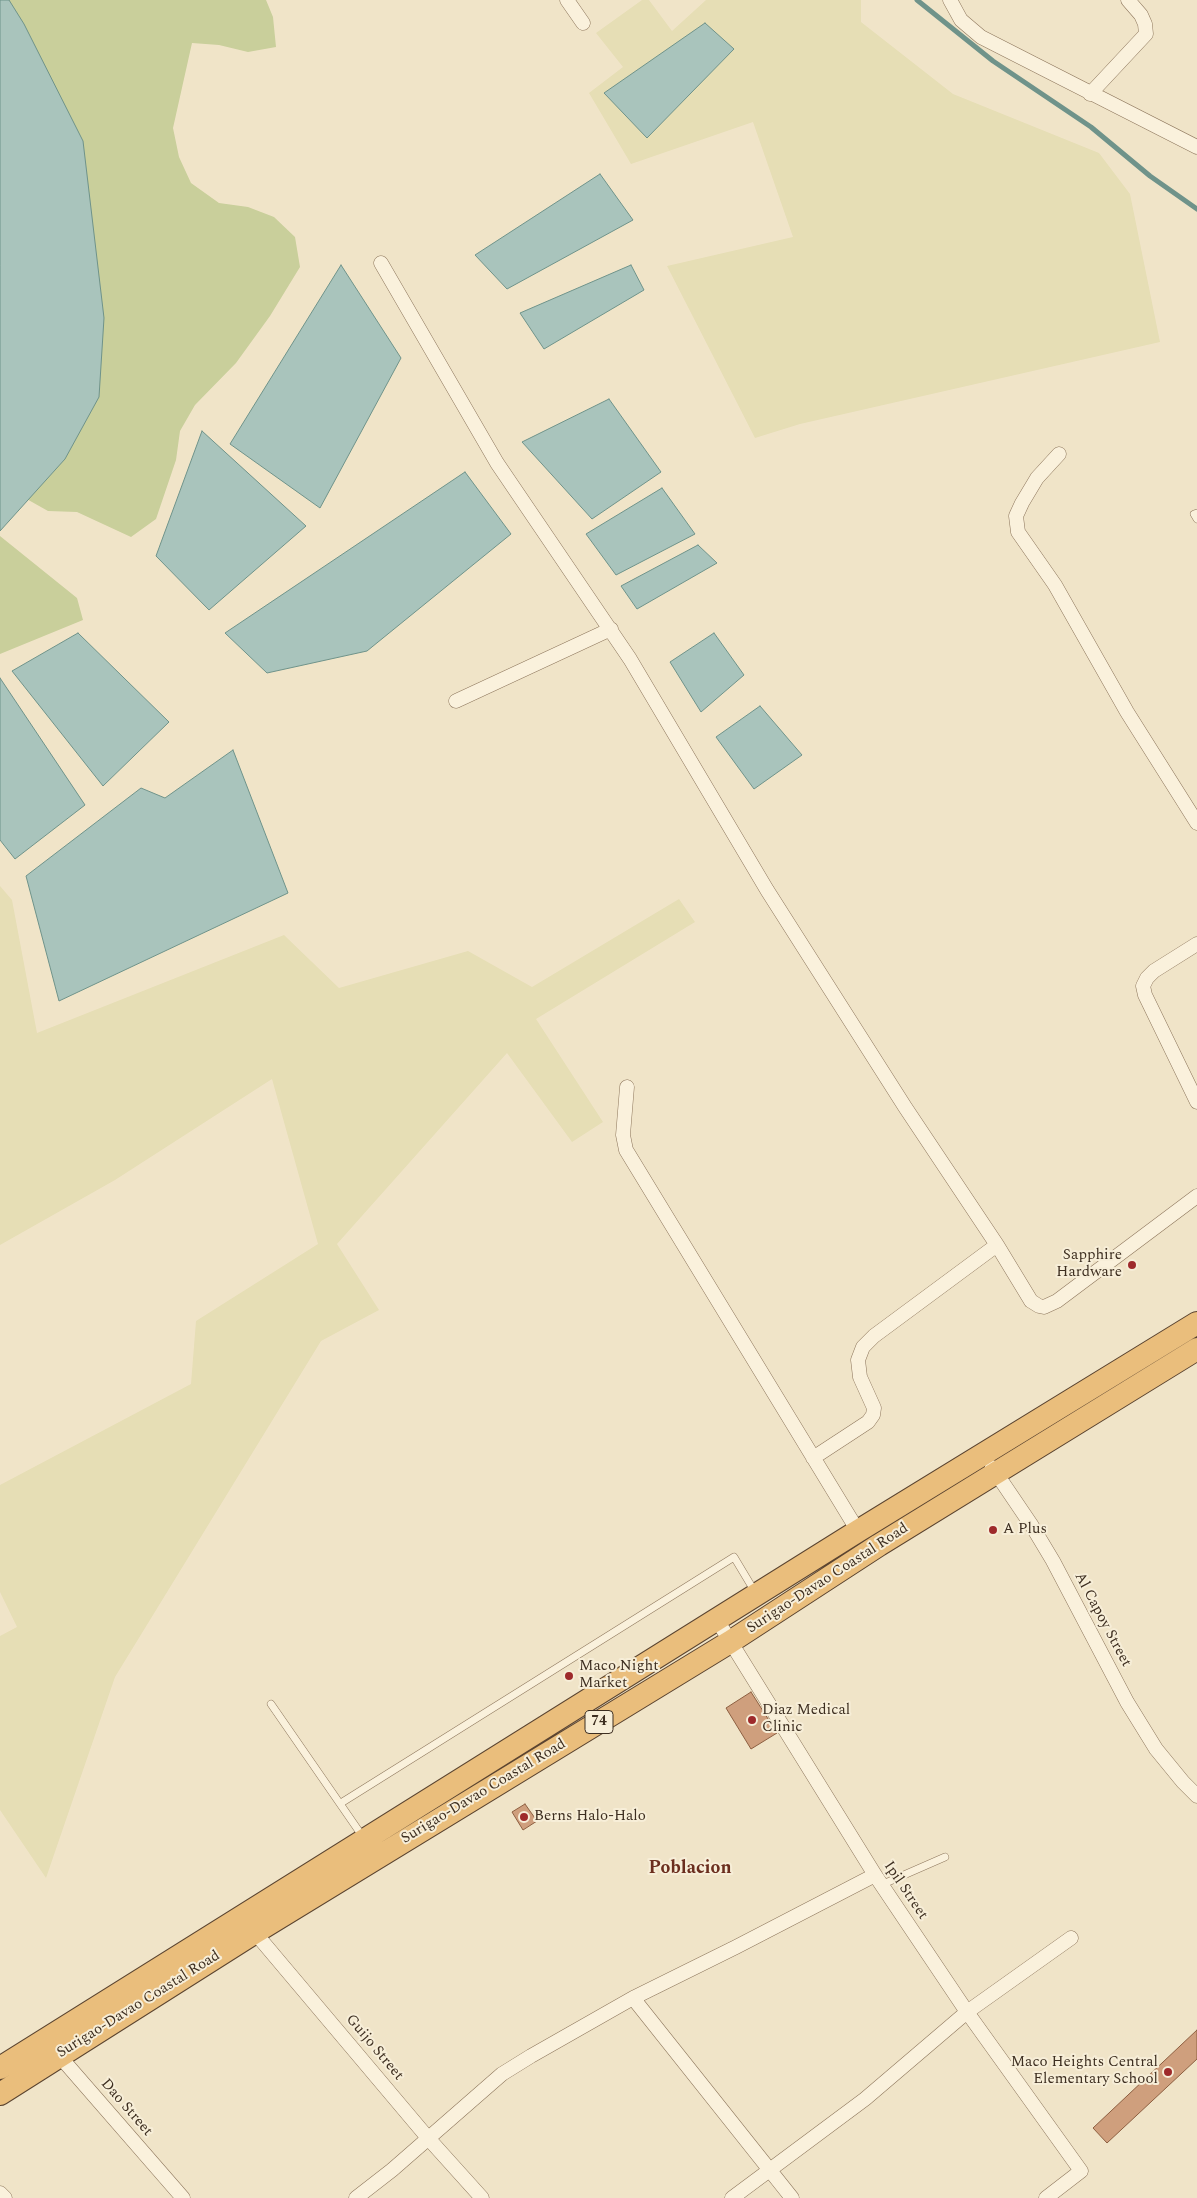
<!DOCTYPE html>
<html>
<head>
<meta charset="utf-8">
<style>
  body { margin:0 }
  canvas { display:block; background:#f0e4c8 }
</style>
</head>
<body>
<canvas width="1197" height="2198"></canvas>
<script>
const c = document.querySelector('canvas').getContext('2d');
c.lineJoin = 'round';
function fillPath(path, color) { c.fillStyle = color; c.fill(path, 'evenodd'); }
const toPath = rows => new Path2D(rows.map(r => 'M' + r).join(''));
function trace(path, color, width, dash) { c.strokeStyle = color; c.lineWidth = width; c.lineCap = dash ? 'butt' : 'round'; c.setLineDash(dash || []); c.stroke(path); }
function write(font, color, halo, rows, align = 'center') {
  c.font = font + ' Spectral,serif'; c.lineWidth = 4; c.setLineDash([]); c.textBaseline = 'middle'; c.strokeStyle = halo; c.fillStyle = color; for (const [text, x, y, turn = 0] of rows) {
    c.save(); c.translate(x, y); c.rotate((+turn || 0) * Math.PI / 180); c.textAlign = isNaN(turn) ? turn : align; if (halo) c.strokeText(text, 0, 0); c.fillText(text, 0, 0); c.restore();
  }
}
const farmland = toPath([
  [642,0,649,0,672,31,706,0,861,0,861,22,953,94,1099,153,1130,194,1160,342,800,424,755,438,667,266,793,237,753,122,631,164,589,93,623,67,596,33],
  [0,886,12,900,37,1033,284,935,339,988,468,951,532,987,679,899,695,922,536,1019,603,1122,572,1142,507,1053,337,1244,379,1310,321,1341,115,1677,46,1878,0,1810,0,1636,17,1627,0,1592,0,1485,191,1384,196,1321,318,1244,272,1079,115,1180,0,1245]
]);
const green = toPath([
  [0,0,266,0,273,17,276,47,248,52,219,45,192,43,173,128,179,157,191,183,219,203,248,207,274,217,295,237,300,267,270,316,236,363,195,405,180,431,176,460,156,519,131,537,77,512,48,511,0,484],
  [0,536,77,598,83,620,0,654]
]);
const water = toPath([
  [0,0,9,0,24,24,83,141,104,318,99,397,65,459,0,531,0,0],
  [705,23,734,49,647,138,604,93,705,23],
  [600,174,633,220,507,289,475,255,600,174],
  [341,265,401,358,320,508,230,444,341,265],
  [631,265,644,290,544,349,520,313,631,265],
  [609,399,661,472,592,519,522,442,609,399],
  [202,431,306,526,209,610,156,556,202,431],
  [465,472,511,534,367,651,267,673,225,633,465,472],
  [662,488,695,534,616,575,586,534,662,488],
  [698,545,717,563,637,609,621,586,698,545],
  [78,633,169,722,103,786,12,671,78,633],
  [714,633,744,675,701,712,670,662,714,633],
  [0,678,85,805,15,859,0,840,0,678],
  [760,706,802,755,754,789,716,737,760,706],
  [233,750,288,893,59,1001,26,876,141,788,165,798,233,750]
]);
const stream = toPath([
  [917,0,993,61,1091,127,1150,176,1197,209]
]);
const building = toPath([
  [751,1692,777,1733,751,1749,726,1708,751,1692],
  [525,1804,537,1821,523,1830,512,1812,525,1804],
  [1197,2030,1197,2059,1107,2143,1093,2128,1197,2030]
]);
const service = toPath([
  [1197,513,1194,514,1197,519],
  [271,1704,363,1837],
  [341,1803,734,1557,755,1592],
  [881,1885,945,1857]
]);
const minor = toPath([
  [567,0,583,23],
  [950,0,961,20,981,37,1197,147],
  [1090,94,1146,34,1145,24,1141,15,1128,0],
  [381,263,497,463,630,659,767,890,905,1107,997,1245,1031,1301,1039,1306,1044,1307,1057,1301,1197,1196],
  [1059,454,1037,478,1022,503,1016,516,1018,532,1055,585,1127,712,1197,823],
  [456,701,611,629],
  [1197,944,1154,971,1147,978,1143,986,1145,995,1197,1102],
  [627,1087,623,1135,626,1150,858,1531],
  [813,1458,868,1422,873,1415,874,1408,860,1377,858,1360,863,1347,874,1336,997,1245],
  [992,1467,1032,1526,1053,1561,1127,1702,1156,1749,1183,1782,1197,1796],
  [717,1620,875,1875,967,2012,1081,2171,1046,2198],
  [251,1928,428,2138,482,2198],
  [633,1998,792,2198],
  [56,2052,183,2198],
  [0,2193,5,2198],
  [356,2198,392,2170,502,2074,531,2056,633,1998,736,1947,875,1875],
  [732,2198,865,2099,967,2012,1071,1938]
]);
const trunk = toPath([
  [0,2068,858,1531,1197,1323],
  [0,2094,254,1933,730,1642,879,1545,1197,1349]
]);
const markers = [
  [1132,1265,5,"#9e2a2b"],
  [993,1530,5,"#9e2a2b"],
  [569,1676,5,"#9e2a2b"],
  [752,1720,5,"#9e2a2b"],
  [524,1817,5,"#9e2a2b"],
  [1168,2072,5,"#9e2a2b"]
];
const shields = [
  [599,1722,28]
];
const shieldNames = [
  ["74",599,1722]
];
const poiNames = [
  ["Sapphire",1122,1256,"right"],
  ["Hardware",1122,1273,"right"],
  ["A Plus",1003,1530],
  ["Maco Night",579,1667],
  ["Market",579,1684],
  ["Diaz Medical",762,1711],
  ["Clinic",762,1728],
  ["Berns Halo-Halo",534,1817],
  ["Maco Heights Central",1158,2063,"right"],
  ["Elementary School",1158,2080,"right"]
];
const streetNames = [
  ["Surigao-Davao Coastal Road",828,1579,-33],
  ["Al Capoy Street",1102,1620,62],
  ["Surigao-Davao Coastal Road",484,1792,-31],
  ["Ipil Street",905,1891,56],
  ["Surigao-Davao Coastal Road",139,2005,-32],
  ["Guijo Street",374,2048,50],
  ["Dao Street",126,2108,49]
];
const quarterNames = [
  ["Poblacion",690,1869]
];
fillPath(farmland, '#e6deb5');
fillPath(green, '#c9cf9b');
fillPath(water, '#a9c4bc');
trace(water, '#6f938a', 1);
trace(stream, '#6f938a', 5);
fillPath(building, '#cf9f7d');
trace(building, '#8d5f41', 1);
trace(service, '#8d765c', 8);
trace(minor, '#8d765c', 15);
trace(trunk, '#5b4430', 24);
trace(service, '#faf1dc', 7);
trace(minor, '#faf1dc', 14);
trace(trunk, '#eabe7c', 22);
for (const [x, y, r, color] of markers) { const dot = new Path2D(); dot.arc(x, y, r, 0, 2 * Math.PI); c.fillStyle = color; c.fill(dot); trace(dot, '#f7eed8', 2); }
for (const [x, y, w] of shields) { const box = new Path2D(); box.roundRect(x - w / 2, y - 11.5, w, 23, 4); c.fillStyle = '#f7eed8'; c.fill(box); trace(box, '#3d2e20', 1); }
write('bold 14px', '#3d2e20', null, shieldNames);
write('15px', '#3d2e20', '#f7eed8', poiNames, 'left');
write('15px', '#3d2e20', '#f7eed8', streetNames);
write('bold 18px', '#6b2e1e', '#f7eed8', quarterNames);
</script>
</body>
</html>
